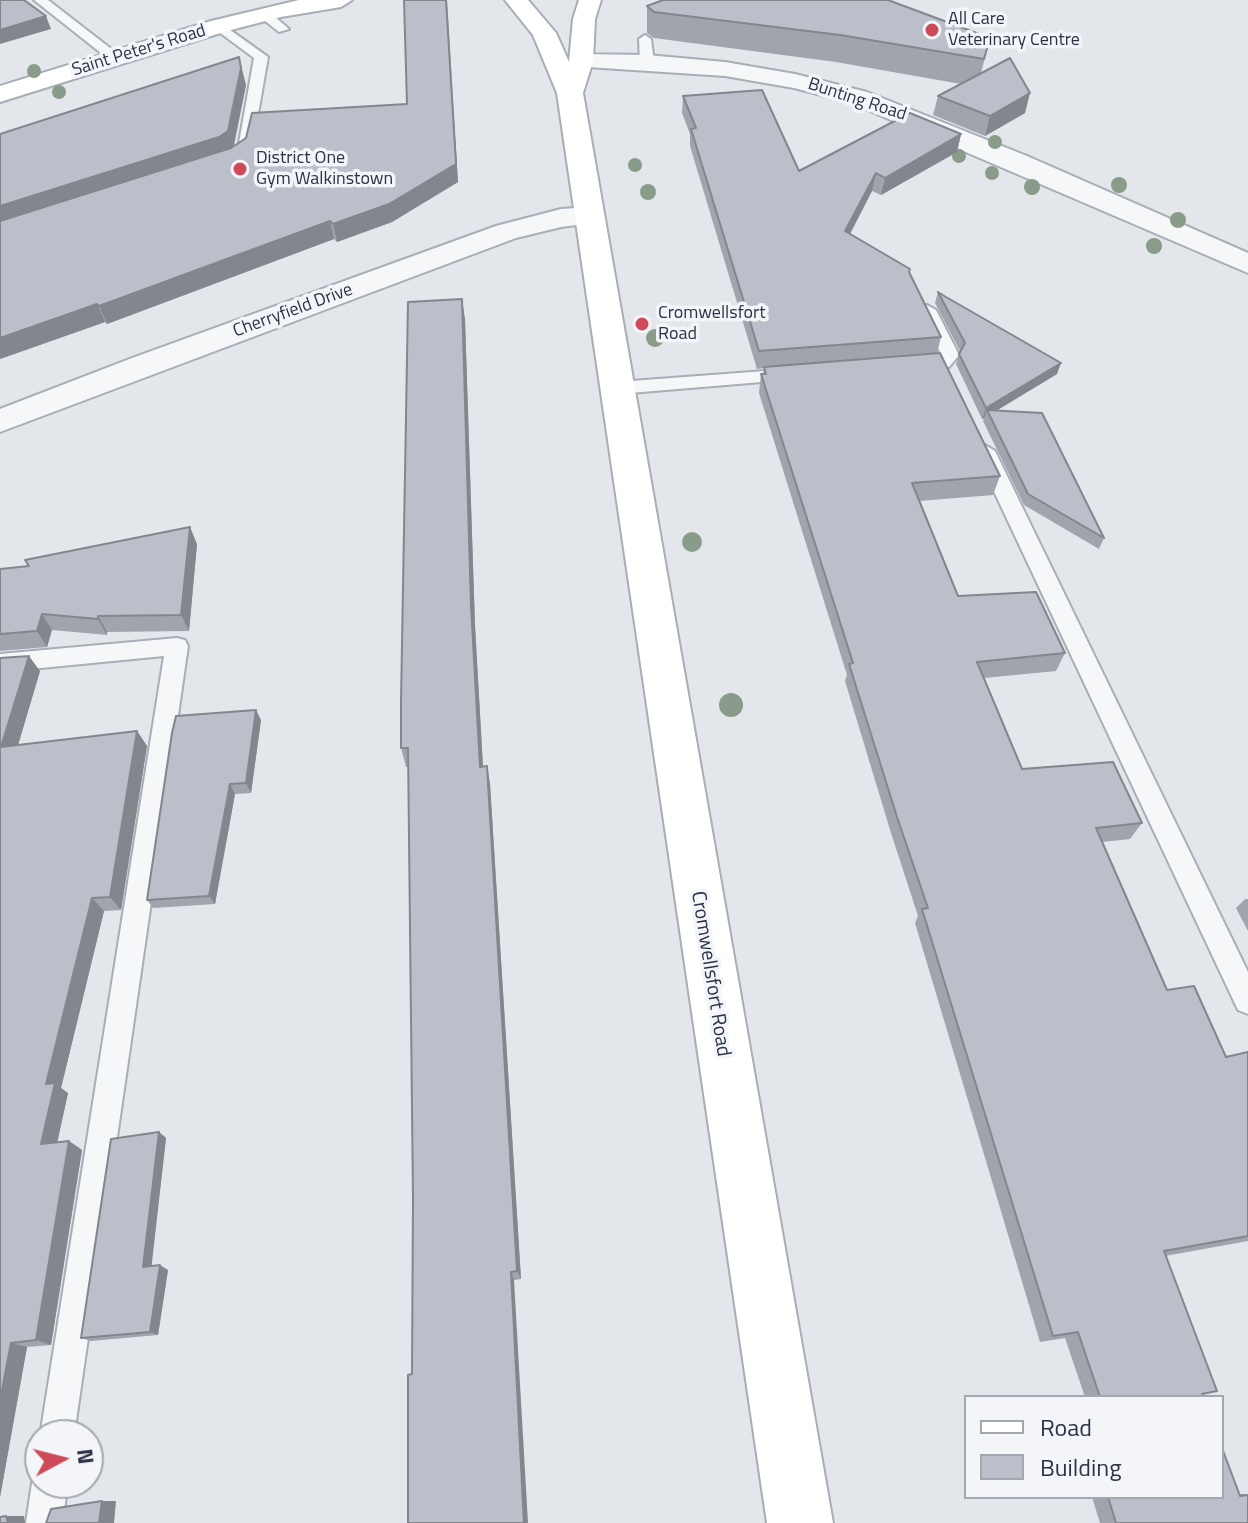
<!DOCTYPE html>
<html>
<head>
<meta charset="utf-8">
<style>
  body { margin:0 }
  #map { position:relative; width:1248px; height:1523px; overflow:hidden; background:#e3e6eb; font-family:"Titillium Web",sans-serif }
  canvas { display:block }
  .legend { position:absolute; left:964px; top:1395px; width:260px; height:104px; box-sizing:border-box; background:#f3f5f8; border:2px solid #a3a7b0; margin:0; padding:10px 14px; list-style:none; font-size:24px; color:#2b3344 }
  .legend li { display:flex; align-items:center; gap:16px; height:40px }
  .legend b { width:40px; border:2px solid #a3a7b0 }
  .north { position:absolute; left:24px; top:1419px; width:80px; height:80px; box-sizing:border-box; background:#f3f5f8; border:2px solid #a3a7b0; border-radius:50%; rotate:83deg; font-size:22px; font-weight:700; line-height:32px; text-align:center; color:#2b3344 }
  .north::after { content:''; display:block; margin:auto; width:28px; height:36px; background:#cf4a58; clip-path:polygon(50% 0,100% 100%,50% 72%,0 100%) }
</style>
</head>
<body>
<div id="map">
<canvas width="1248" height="1523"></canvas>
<ul class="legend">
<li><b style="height:10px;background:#fff"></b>Road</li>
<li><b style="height:22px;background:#babfc9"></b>Building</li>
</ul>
<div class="north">N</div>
</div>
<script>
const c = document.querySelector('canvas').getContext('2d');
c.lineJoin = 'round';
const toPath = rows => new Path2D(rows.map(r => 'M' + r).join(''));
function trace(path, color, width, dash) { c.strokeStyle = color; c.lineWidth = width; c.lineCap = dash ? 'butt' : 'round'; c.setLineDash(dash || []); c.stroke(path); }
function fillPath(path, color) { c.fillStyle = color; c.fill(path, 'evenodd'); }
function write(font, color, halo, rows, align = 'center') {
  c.font = font + ' "Titillium Web",sans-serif'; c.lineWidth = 7; c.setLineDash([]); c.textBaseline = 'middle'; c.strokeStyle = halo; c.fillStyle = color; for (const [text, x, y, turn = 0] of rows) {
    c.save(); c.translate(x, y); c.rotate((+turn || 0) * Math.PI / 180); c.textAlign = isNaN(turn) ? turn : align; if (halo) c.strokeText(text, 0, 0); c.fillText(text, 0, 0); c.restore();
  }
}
const lane = toPath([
  [34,0,48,0,123,58,111,61,34,0],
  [260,11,268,11,289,29,279,32,260,17,260,11],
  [219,22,268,57,253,143,246,147,239,143,254,58,215,29,215,23,219,22],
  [645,35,651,39,654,62,647,66,640,62,639,39,645,35],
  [927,305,936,310,959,355,949,367,943,368,934,363,941,354,918,310,927,305],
  [792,369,801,375,798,379,618,394,609,388,618,382,792,369],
  [985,445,995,451,1248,972,1248,1014,1238,1010,975,451,985,445],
  [177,638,185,640,188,646,74,1435,40,1436,164,656,0,672,0,654,177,638],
  [40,1470,40,1483,68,1483,62,1523,26,1523,32,1483,40,1470]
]);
const street = toPath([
  [581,54,647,55,725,62,795,74,867,92,1027,156,1248,253,1248,273,849,102,794,88,725,76,572,66,569,61,572,56,581,54],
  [590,207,600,210,604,216,600,222,561,227,516,238,0,432,0,409,132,358,496,226,561,209,590,207]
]);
const secondary = toPath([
  [299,0,352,0,341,7,281,17,227,31,0,102,0,86,211,21,299,0],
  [505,0,528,0,556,33,569,62,573,19,579,0,601,0,595,19,593,61,583,93,833,1523,767,1523,557,93,533,35,505,0]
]);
const trees = [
  [34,71,7],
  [59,92,7],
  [995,142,7],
  [959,156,7],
  [635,165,7],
  [992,173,7],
  [1119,185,8],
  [1032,187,8],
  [648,192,8],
  [1178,220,8],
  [1154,246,8],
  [655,338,9],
  [692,542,10],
  [731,705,12]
];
const wall = toPath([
  [404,0,447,0,458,182,392,222,337,242,334,239,107,324,105,322,0,359,246,85,234,146,407,104],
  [647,6,990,38,981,73,1025,113,985,136,933,115,938,96,961,84,836,62,654,38,647,33],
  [683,96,799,171,961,134,957,152,881,195,872,191,850,234,909,272,941,337,937,354,1000,476,993,495,919,501,958,596,1065,653,1056,671,984,678,1022,769,1142,823,1130,839,1102,842,1167,990,1226,1057,1248,1052,1248,1241,1165,1256,1217,1391,1202,1395,1203,1397,1085,1397,1065,1338,1040,1342,915,923,918,916,891,833,845,681,847,675,759,393,761,374,763,374,764,368,757,369,690,146,690,134,682,113],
  [938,292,1057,374,996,411,1104,538,1099,549,1024,505,983,421,984,418,982,419,956,364,960,351,935,303],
  [462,299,465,320,475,626,483,766,487,766,490,784,521,1279,514,1280,412,1374,413,1198,408,767,406,767,401,748],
  [197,544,189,631,107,632,107,635,52,630,47,647,0,651,0,569,29,566],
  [0,658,40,671,18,745,137,731,147,746,121,910,104,911,61,1088,68,1093,57,1142,69,1141,82,1150,51,1345,27,1347,0,1497],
  [261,720,251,793,235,794,215,904,153,908,147,900],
  [1245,899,1248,899,1248,931,1236,908],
  [159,1132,166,1138,151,1266,168,1270,158,1335,91,1341,81,1338],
  [1239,1494,1248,1494,1248,1523,1100,1523,1092,1497,1222,1497]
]);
const shadedWall = toPath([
  [446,0,458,182,392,222,337,242,333,224,389,204],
  [46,16,51,29,0,44,0,30],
  [239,57,246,85,233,148,0,227,0,206],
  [1030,93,1025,113,985,136,990,116],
  [961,134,957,152,881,195,885,178],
  [876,173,872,191,842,249,845,231],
  [330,221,334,239,107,324,99,306],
  [462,299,465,320,475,626,484,785,480,767,471,606],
  [97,304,105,322,0,359,0,338],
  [1061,363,1057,374,989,415,987,410,984,418,982,419,986,408],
  [190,527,197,544,189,631,181,615],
  [42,614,52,630,47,647,37,631],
  [98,616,107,632,107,635,98,619],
  [29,656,40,671,13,762,1,747],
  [256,710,261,720,251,793,246,783],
  [137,731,147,746,121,910,110,897],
  [487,766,490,784,521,1279,517,1271],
  [230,784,235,794,215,904,209,896],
  [92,898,104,911,61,1088,68,1093,55,1153,41,1144,46,1084],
  [159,1132,166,1138,151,1271,143,1267],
  [69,1141,82,1150,51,1345,36,1340],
  [160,1265,168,1270,158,1335,150,1332],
  [511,1272,514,1280,528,1523,524,1523],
  [11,1343,27,1347,0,1497,0,1400],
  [102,1501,116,1501,114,1523,99,1523],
  [6,1516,24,1516,25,1523,8,1523]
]);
const building = toPath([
  [0,0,24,0,46,16,0,30,0,0],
  [404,0,446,0,456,164,389,204,333,224,330,221,99,306,97,304,0,338,0,221,231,148,246,138,252,113,407,104,404,0],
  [663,0,888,0,990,38,984,59,840,35,654,12,647,6,663,0],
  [239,57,241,68,228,131,219,137,0,206,0,134,239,57],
  [1010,58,1030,93,990,116,938,96,1010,58],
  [762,90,799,171,910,113,961,134,885,178,876,173,845,231,910,269,909,272,941,337,759,351,691,129,696,128,683,96,762,90],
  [938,292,946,297,1061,363,986,408,959,354,965,343,938,292],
  [462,299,471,606,480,767,487,766,517,1271,511,1272,524,1523,408,1523,408,1375,412,1374,413,1198,408,748,401,748,401,701,408,302,462,299],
  [940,353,1000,476,912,483,958,596,1036,592,1065,653,977,662,1022,769,1113,762,1142,823,1096,828,1167,990,1194,986,1226,1057,1248,1052,1248,1236,1164,1251,1217,1391,1202,1394,1203,1397,1100,1397,1078,1332,1053,1336,922,909,928,908,897,817,849,664,853,663,761,374,766,374,764,367,940,353],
  [987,410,1042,413,1104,538,1028,494,987,410],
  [190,527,181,615,98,616,98,619,42,614,37,631,0,634,0,569,29,566,25,560,190,527],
  [29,656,1,747,137,731,110,897,92,898,46,1084,55,1083,41,1144,69,1141,36,1340,11,1343,0,1400,0,658,29,656],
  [256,710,246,783,230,784,209,896,147,900,172,733,176,716,256,710],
  [159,1132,143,1267,160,1265,150,1332,81,1338,111,1139,159,1132],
  [1222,1448,1240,1496,1248,1495,1248,1523,1116,1523,1108,1497,1222,1497,1222,1448],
  [102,1501,99,1523,46,1523,51,1509,102,1501],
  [6,1516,8,1523,0,1523,0,1517,6,1516]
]);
const markers = [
  [932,30,8,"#cf4a58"],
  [240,169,8,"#cf4a58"],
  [642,324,8,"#cf4a58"]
];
const farPoinames = [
  ["All Care",948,20],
  ["Veterinary Centre",948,41],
  ["District One",256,159],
  ["Gym Walkinstown",256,180],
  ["Cromwellsfort",658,314],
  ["Road",658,335]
];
const farStreetnames = [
  ["Saint Peter's Road",139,51,-17],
  ["Bunting Road",857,100,18],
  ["Cherryfield Drive",293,311,-20]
];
const streetNames = [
  ["Cromwellsfort Road",710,974,81]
];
trace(lane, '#a8adb6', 4);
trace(street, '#a8adb6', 4);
trace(secondary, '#a8adb6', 4);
fillPath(lane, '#f6f7f9');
fillPath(street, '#f6f7f9');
fillPath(secondary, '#fff');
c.fillStyle = '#889c89';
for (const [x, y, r] of trees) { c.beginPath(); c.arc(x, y, r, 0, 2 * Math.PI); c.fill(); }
fillPath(wall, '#a0a4ad');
fillPath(shadedWall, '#82868d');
fillPath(building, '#babfc9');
trace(building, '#82868d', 2);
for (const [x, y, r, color] of markers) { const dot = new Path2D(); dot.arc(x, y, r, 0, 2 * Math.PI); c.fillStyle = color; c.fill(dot); trace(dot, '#f3f5f8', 3); }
write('18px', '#2b3344', '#f3f5f8', farPoinames, 'left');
write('18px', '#2b3344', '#f3f5f8', farStreetnames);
write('20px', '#2b3344', '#f3f5f8', streetNames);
</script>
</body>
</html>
